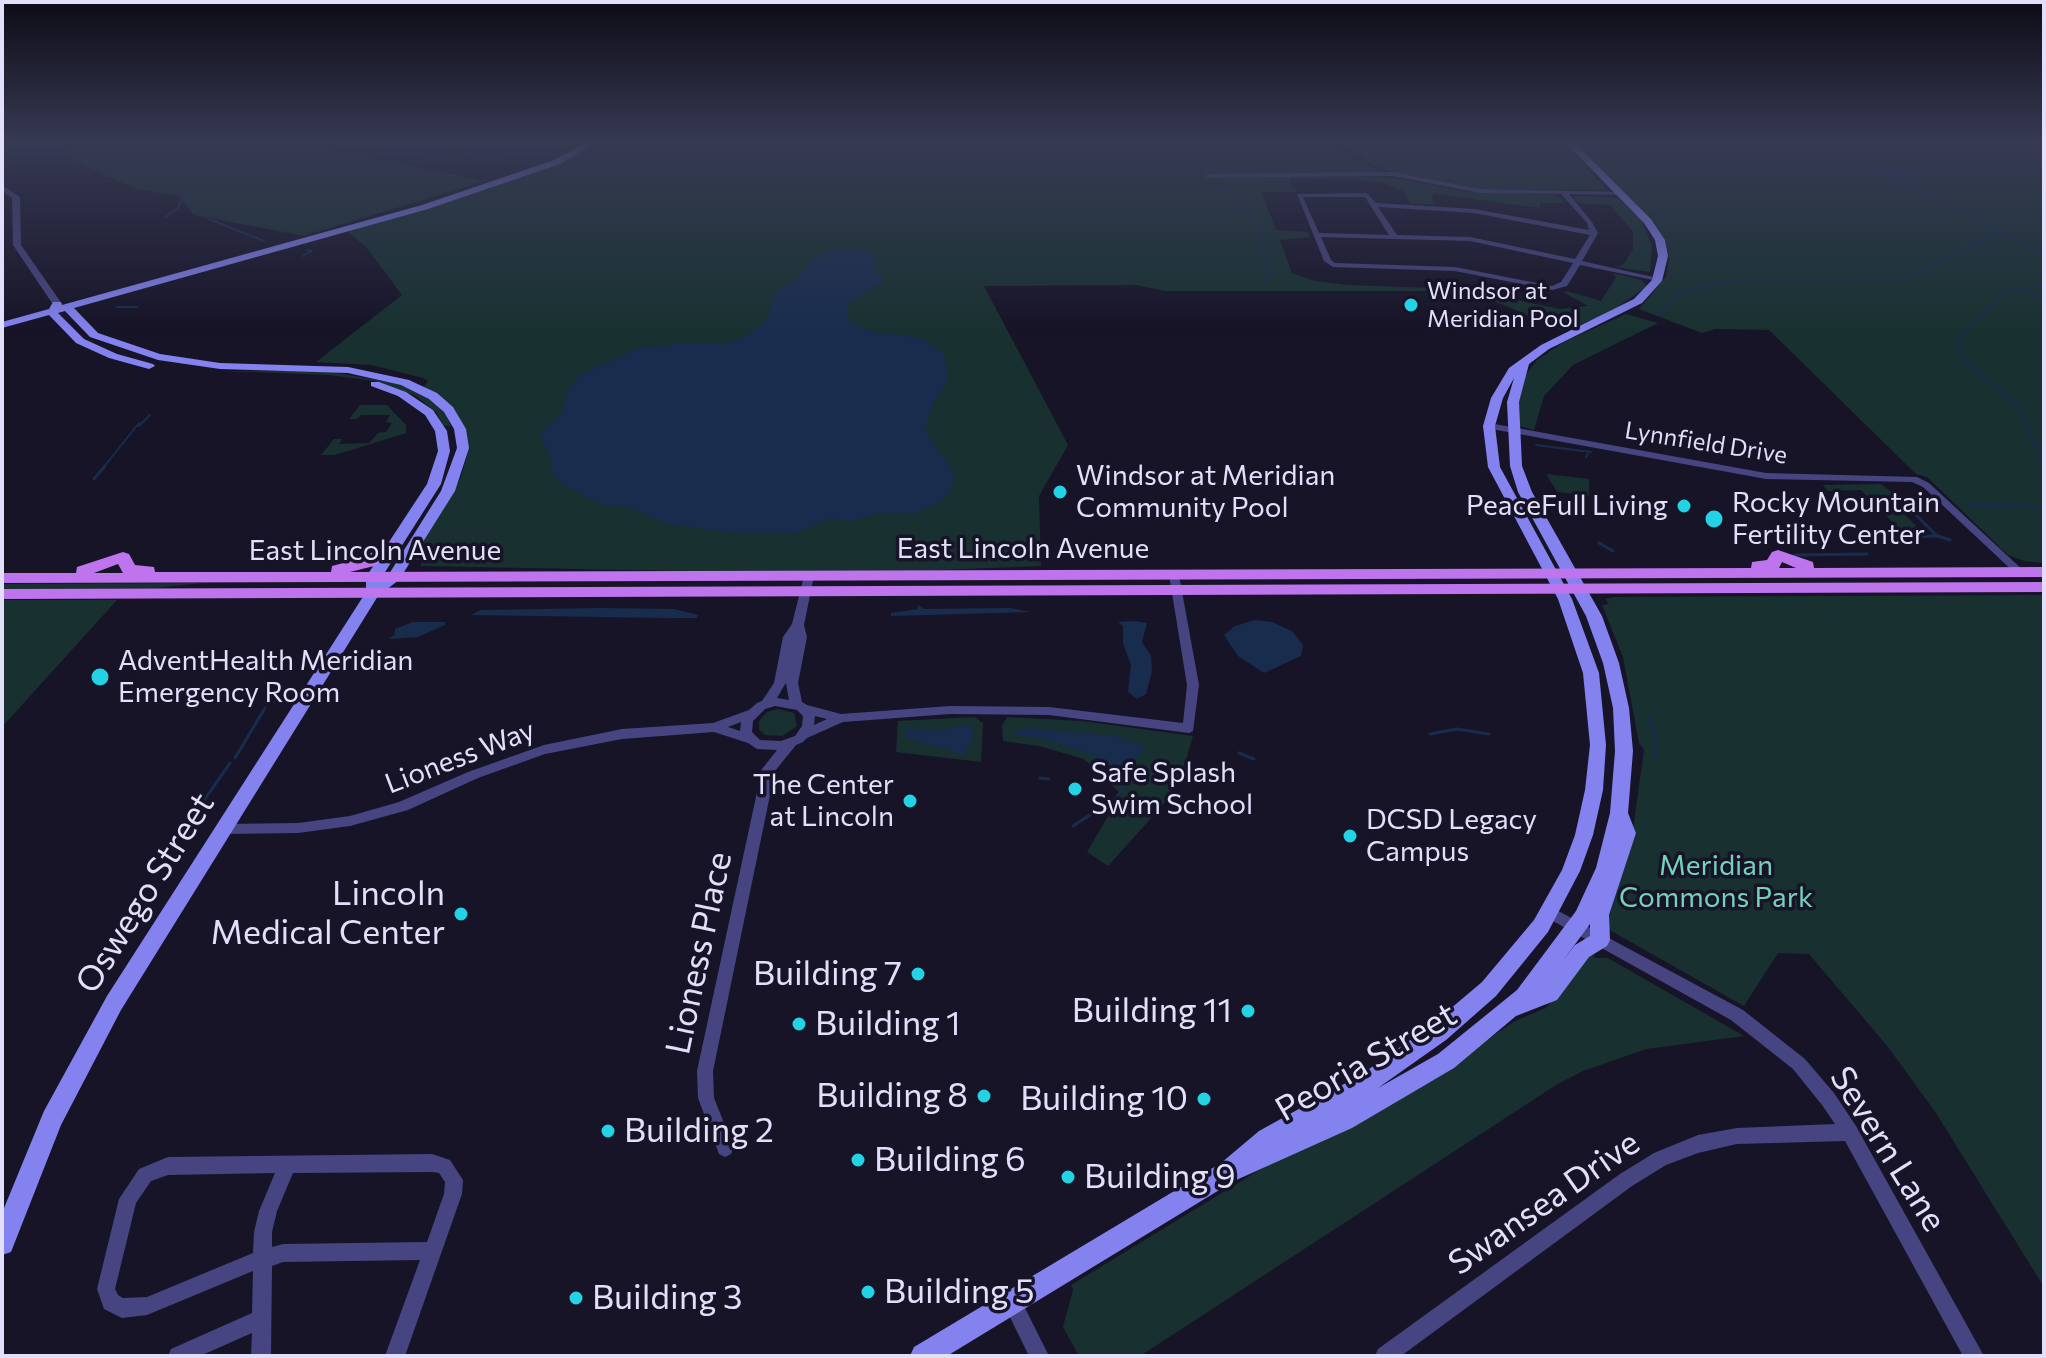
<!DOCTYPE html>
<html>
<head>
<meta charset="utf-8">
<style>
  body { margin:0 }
  #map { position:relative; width:2046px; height:1358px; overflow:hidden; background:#171428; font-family:Commissioner,sans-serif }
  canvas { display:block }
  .frame { position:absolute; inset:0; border:4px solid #e2dffb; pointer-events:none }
</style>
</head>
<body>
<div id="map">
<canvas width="2046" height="1358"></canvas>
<div class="frame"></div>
</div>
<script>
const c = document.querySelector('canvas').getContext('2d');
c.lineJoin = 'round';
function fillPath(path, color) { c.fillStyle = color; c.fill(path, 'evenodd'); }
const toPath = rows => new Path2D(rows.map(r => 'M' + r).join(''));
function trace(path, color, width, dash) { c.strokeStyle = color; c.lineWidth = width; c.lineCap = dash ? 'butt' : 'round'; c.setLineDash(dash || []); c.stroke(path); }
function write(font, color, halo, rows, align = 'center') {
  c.font = font + ' Commissioner,sans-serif'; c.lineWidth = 7; c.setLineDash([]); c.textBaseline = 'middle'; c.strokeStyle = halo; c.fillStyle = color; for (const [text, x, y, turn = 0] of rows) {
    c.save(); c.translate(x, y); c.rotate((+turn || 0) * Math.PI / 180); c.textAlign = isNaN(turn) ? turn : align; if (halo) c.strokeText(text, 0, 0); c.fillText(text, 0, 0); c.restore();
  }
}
const green = toPath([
  [81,141,291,141,485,181,304,236,194,215,179,196,137,189,81,164,66,152],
  [597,141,1016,141,1034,146,1048,141,1331,141,1354,159,1382,173,1218,177,1396,178,1467,192,1555,195,1566,203,1540,203,1540,208,1436,194,1432,195,1434,205,1410,203,1402,190,1384,183,1363,180,1291,179,1288,181,1297,191,1294,192,1262,192,1276,230,1308,232,1310,237,1280,240,1292,273,1315,281,1348,285,1462,289,1560,309,1588,306,1563,292,1567,291,1601,301,1616,277,1613,273,1641,280,1647,286,1611,312,1564,331,1492,300,1447,291,1165,291,1137,285,984,286,1068,445,1039,496,1041,566,914,571,686,571,421,566,421,560,410,560,461,477,467,455,466,432,452,406,424,387,428,381,423,378,372,365,316,362,402,295,366,247,348,232,552,165],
  [1339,141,1563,141,1607,190,1472,189,1393,173,1368,162],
  [1573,141,2044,141,2044,563,2024,561,2008,555,1927,477,1916,474,1769,330,1716,329,1702,333,1639,309,1666,277,1669,260,1666,241,1652,219],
  [1576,196,1618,198,1641,219,1652,246,1650,272,1616,267,1623,265,1633,249,1633,232,1610,205,1578,203,1574,198],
  [1626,314,1658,323,1573,365,1544,396,1534,430,1520,426,1519,400,1525,376,1537,360,1564,342],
  [221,371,327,371,399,384,433,401,447,416,451,427,443,425,436,412,416,396,375,381,329,375],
  [360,405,387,405,406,425,406,433,335,455,321,455,334,439,342,439,339,444,369,443,378,433,386,432,392,423,386,422,390,415,361,415,357,419,349,419],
  [1546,474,1589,479,1589,496,1557,492],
  [1881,484,1899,498,1889,499,1921,531,1901,531,1861,490,1828,491,1823,485],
  [203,583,155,588,2,589,2,584],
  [2044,595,2044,1287,1936,1113,1888,1047,1809,954,1778,953,1744,1006,1606,928,1632,836,1644,750,1639,743,1623,657,1602,605,1609,604,1605,599,1613,597],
  [2,600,117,600,2,727],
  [778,709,794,713,797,726,782,736,765,735,759,729,759,721,767,712],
  [975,717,983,723,981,762,896,752,898,721],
  [1007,717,1082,721,1193,736,1184,767,1163,805,1108,866,1087,852,1121,794,1084,759,1039,746,1003,741,1002,726],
  [1592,952,1595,958,1608,958,1744,1036,1646,1049,1583,1071,1556,1085,1140,1356,1079,1356,1063,1327,1073,1290,1071,1285,1271,1163,1396,1102,1515,1021,1546,1008]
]);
const water = toPath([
  [1907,167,1919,177,1899,181,1855,170],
  [859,249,876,256,874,267,884,281,848,304,846,312,851,322,872,332,922,338,944,354,948,380,933,404,925,430,953,472,952,489,940,502,914,513,877,513,855,521,830,519,796,533,736,533,667,524,628,507,600,504,567,487,551,473,551,459,540,434,563,413,566,392,581,375,635,349,679,343,723,344,745,337,767,320,775,293,798,278,811,260,831,251],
  [918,605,924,609,1010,608,1031,612,891,616,891,613,918,609],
  [601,608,674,609,698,615,697,618,668,618,471,615,481,610],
  [1254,620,1272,622,1292,631,1303,645,1301,656,1264,673,1238,656,1224,635,1235,626],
  [1134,621,1147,623,1142,642,1151,656,1152,671,1146,694,1137,699,1128,692,1131,665,1123,643,1123,626,1118,622],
  [413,622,445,622,445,625,418,637,389,639,395,634,395,629],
  [964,725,973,728,974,735,967,751,960,754,906,737,906,728,940,730],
  [1027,728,1123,737,1125,741,1142,744,1144,748,1123,784,1093,755,1041,738,1010,734]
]);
const streamFar1 = toPath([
  [106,141,105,146,161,162,157,167,183,195,178,208,165,217],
  [1859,141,1867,158,1885,170],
  [423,157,502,158],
  [441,158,449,147,462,141],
  [1432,174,1493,167,1515,182],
  [1902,180,2044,255],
  [1480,181,1506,150],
  [167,183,178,181],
  [1215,186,1239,197],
  [1238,195,1259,233],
  [183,196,209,219,264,241],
  [1264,233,1259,236,1271,275,1264,282],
  [303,256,312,251,307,250],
  [2044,284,2005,292,1963,334,1958,349,1963,360,2018,404,2044,466],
  [2023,289,2044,300],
  [117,307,137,307],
  [1657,315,1679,294,1717,282,1908,278,2001,232],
  [139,426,150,415],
  [1536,445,1583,451],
  [1585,451,1591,452],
  [1586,457,1588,454],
  [103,468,139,423]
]);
const stream = toPath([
  [94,479,105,466],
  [1900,499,1937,536],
  [1969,505,2044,507],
  [1870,537,1938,536,1950,540],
  [1599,543,1613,551],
  [1795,555,1867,554],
  [1649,717,1657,743],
  [1430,734,1457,729,1489,734],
  [1239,753,1254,759],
  [1656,755,1657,745],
  [235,758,265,708],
  [1040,778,1049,779],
  [203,802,230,763],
  [1073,826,1116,798,1122,790,1121,780]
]);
const minor = toPath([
  [1393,172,1480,189,1623,192,1624,193,1621,195,1569,194,1592,222,1598,233,1582,261,1662,279,1658,281,1580,265,1567,286,1552,290,1455,271,1333,267,1324,261,1297,194,1367,193,1376,203,1474,209,1589,230,1587,223,1561,194,1480,193,1393,176,1208,178,1205,176,1208,174,1393,172],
  [1303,197,1365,197,1389,235,1319,233,1303,197],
  [1378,207,1474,213,1590,235,1575,259,1470,237,1397,235,1378,207],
  [1321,237,1470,241,1573,263,1561,282,1552,286,1455,267,1335,263,1331,260,1321,237],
  [1489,423,1766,473,1917,477,1929,483,2025,572,2020,575,2016,574,1923,487,1912,482,1766,479,1486,428,1484,426,1489,423],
  [1174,572,1179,575,1199,685,1193,731,1189,733,1049,715,950,714,843,722,807,738,803,742,796,745,775,771,713,1071,714,1098,734,1148,731,1154,725,1157,719,1154,698,1098,697,1071,762,769,777,750,757,749,748,743,714,732,622,739,545,754,478,778,408,810,350,826,298,833,223,834,218,833,216,829,218,825,223,824,298,823,350,816,399,802,468,772,544,745,622,729,713,723,749,710,757,703,762,701,774,683,783,637,792,624,804,576,809,573,814,576,804,625,807,637,798,683,802,702,807,705,841,714,950,706,1049,707,1183,723,1187,685,1169,575,1174,572],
  [786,683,789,700,777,698,784,686,786,683],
  [775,706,797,710,803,716,802,726,795,736,781,741,760,740,752,732,753,721,765,709,775,706],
  [815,716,827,719,814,725,815,716],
  [741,722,740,731,728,727,741,722],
  [1549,906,1743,1010,1805,1059,1834,1093,1856,1126,1984,1356,1963,1356,1845,1141,1737,1144,1698,1153,1666,1165,1632,1186,1401,1356,1375,1356,1378,1349,1620,1174,1654,1153,1698,1135,1737,1128,1835,1124,1822,1105,1793,1069,1731,1020,1544,916,1542,912,1544,908,1549,906],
  [432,1154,450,1160,463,1180,462,1194,405,1356,385,1356,420,1260,283,1262,272,1266,271,1356,251,1356,252,1333,200,1356,168,1356,171,1349,252,1313,253,1271,147,1315,122,1318,104,1309,97,1289,119,1199,139,1169,168,1157,432,1154],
  [432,1172,439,1173,445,1182,444,1194,427,1242,283,1244,272,1247,272,1232,277,1211,293,1173,432,1172],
  [275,1173,259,1211,254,1232,253,1253,147,1297,123,1298,118,1295,115,1289,136,1203,151,1181,168,1175,275,1173],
  [1012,1294,1019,1296,1049,1356,1029,1356,1003,1303,1005,1296,1012,1294]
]);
const tertiary = toPath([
  [2,185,20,197,21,245,62,304,60,306,54,306,13,245,12,198,2,191,2,185]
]);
const secondary = toPath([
  [588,141,598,141,560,164,428,209,74,308,98,333,160,354,220,363,348,367,409,380,437,393,453,407,466,429,469,448,455,491,399,580,378,596,121,1010,61,1125,11,1252,2,1255,2,1213,44,1111,107,996,366,592,366,577,427,484,438,451,435,431,425,415,398,396,371,386,371,382,379,382,406,392,433,410,447,431,450,451,441,484,380,580,389,574,441,491,457,448,454,429,444,412,429,399,401,385,348,373,220,369,158,360,90,337,65,311,58,313,84,339,117,354,153,364,155,366,149,369,109,358,76,343,49,315,2,328,2,322,49,309,53,302,61,302,62,305,422,205,554,160,588,141],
  [1564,141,1573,141,1651,219,1665,240,1668,256,1662,281,1642,303,1549,349,1529,364,1519,402,1522,466,1532,492,1602,616,1619,663,1629,708,1633,751,1628,813,1636,833,1609,915,1610,940,1607,946,1589,957,1557,1000,1516,1016,1454,1068,1352,1128,1234,1181,947,1356,910,1356,914,1347,1221,1163,1259,1131,1362,1074,1430,1026,1482,982,1534,920,1562,870,1575,835,1585,790,1590,745,1583,673,1558,599,1488,467,1483,426,1491,398,1509,368,1541,345,1634,299,1652,280,1658,256,1655,240,1644,223,1564,141],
  [1514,378,1507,402,1510,466,1518,492,1586,616,1603,663,1613,708,1615,751,1610,813,1596,868,1576,911,1517,990,1438,1054,1378,1088,1446,1040,1496,996,1548,932,1580,871,1593,835,1603,790,1606,745,1599,673,1572,599,1500,467,1495,426,1503,398,1514,378],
  [1590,924,1590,936,1575,945,1562,962,1590,924]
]);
const primary = toPath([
  [393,541,399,543,401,546,399,549,374,566,350,572,1751,568,1752,562,1767,560,1772,552,1778,550,1813,562,1814,568,2044,567,2044,577,2,583,2,573,76,573,77,567,123,552,129,554,135,565,154,567,155,572,331,572,332,566,362,558,393,541],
  [1782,562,1796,568,1779,568,1782,562],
  [118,564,123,573,94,573,118,564],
  [2044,582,2044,592,2,599,2,589,2044,582]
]);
const markers = [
  [1411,305,8,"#23d2e3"],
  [1060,492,8,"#23d2e3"],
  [1684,506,8,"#23d2e3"],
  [1714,519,10,"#23d2e3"],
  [100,677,10,"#23d2e3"],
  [1075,789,8,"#23d2e3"],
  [910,801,8,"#23d2e3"],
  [1350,836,8,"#23d2e3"],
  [461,914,8,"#23d2e3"],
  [918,974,8,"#23d2e3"],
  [1248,1011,8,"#23d2e3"],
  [799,1024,8,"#23d2e3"],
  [984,1096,8,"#23d2e3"],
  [1204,1099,8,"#23d2e3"],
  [608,1131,8,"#23d2e3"],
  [858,1160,8,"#23d2e3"],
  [1068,1177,8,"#23d2e3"],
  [868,1292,8,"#23d2e3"],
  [576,1298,8,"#23d2e3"]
];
const farPoinames = [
  ["Windsor at",1427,291],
  ["Meridian Pool",1427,319]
];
const farStreetnames = [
  ["Lynnfield Drive",1706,443,9]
];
const poiNames = [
  ["Windsor at Meridian",1076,476],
  ["Community Pool",1076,508],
  ["Rocky Mountain",1732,503],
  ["Fertility Center",1732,535],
  ["PeaceFull Living",1668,506,"right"],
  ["AdventHealth Meridian",118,661],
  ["Emergency Room",118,693],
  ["Safe Splash",1091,773],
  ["Swim School",1091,805],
  ["The Center",894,785,"right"],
  ["at Lincoln",894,817,"right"],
  ["DCSD Legacy",1366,820],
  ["Campus",1366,852]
];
const streetNames = [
  ["East Lincoln Avenue",1023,549],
  ["East Lincoln Avenue",375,551],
  ["Lioness Way",460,757,-21]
];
const parkNames = [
  ["Meridian",1716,866],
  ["Commons Park",1716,898]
];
const nearStreetnames = [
  ["Oswego Street",145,893,-58],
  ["Lioness Place",699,953,-78],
  ["Peoria Street",1366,1062,-30],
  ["Severn Lane",1888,1149,58],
  ["Swansea Drive",1544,1203,-35]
];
const nearPoinames = [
  ["Lincoln",445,894,"right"],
  ["Medical Center",445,933,"right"],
  ["Building 7",902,974,"right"],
  ["Building 11",1232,1011,"right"],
  ["Building 1",815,1024],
  ["Building 8",968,1096,"right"],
  ["Building 10",1188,1099,"right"],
  ["Building 2",624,1131],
  ["Building 6",874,1160],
  ["Building 9",1084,1177],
  ["Building 5",884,1292],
  ["Building 3",592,1298]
];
fillPath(green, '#183130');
fillPath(water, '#182d4d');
trace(streamFar1, '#182d4d', 2);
trace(stream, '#182d4d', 3);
fillPath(minor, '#464581');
fillPath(tertiary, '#464581');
fillPath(secondary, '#8382ef');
fillPath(primary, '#be74ed');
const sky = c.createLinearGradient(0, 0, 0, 331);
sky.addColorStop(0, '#0d0b16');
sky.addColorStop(0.43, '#363a53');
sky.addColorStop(1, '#363a5300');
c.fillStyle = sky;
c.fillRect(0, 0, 2046, 331);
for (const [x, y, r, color] of markers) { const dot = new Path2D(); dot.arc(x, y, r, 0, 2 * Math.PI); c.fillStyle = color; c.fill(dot); trace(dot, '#171428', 3); }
write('24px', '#e2dffb', '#171428', farPoinames, 'left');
write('24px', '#e2dffb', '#171428', farStreetnames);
write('28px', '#e2dffb', '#171428', poiNames, 'left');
write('28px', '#e2dffb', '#171428', streetNames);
write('28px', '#73d3ba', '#171428', parkNames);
write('34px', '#e2dffb', '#171428', nearStreetnames);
write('34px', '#e2dffb', '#171428', nearPoinames, 'left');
</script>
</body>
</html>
